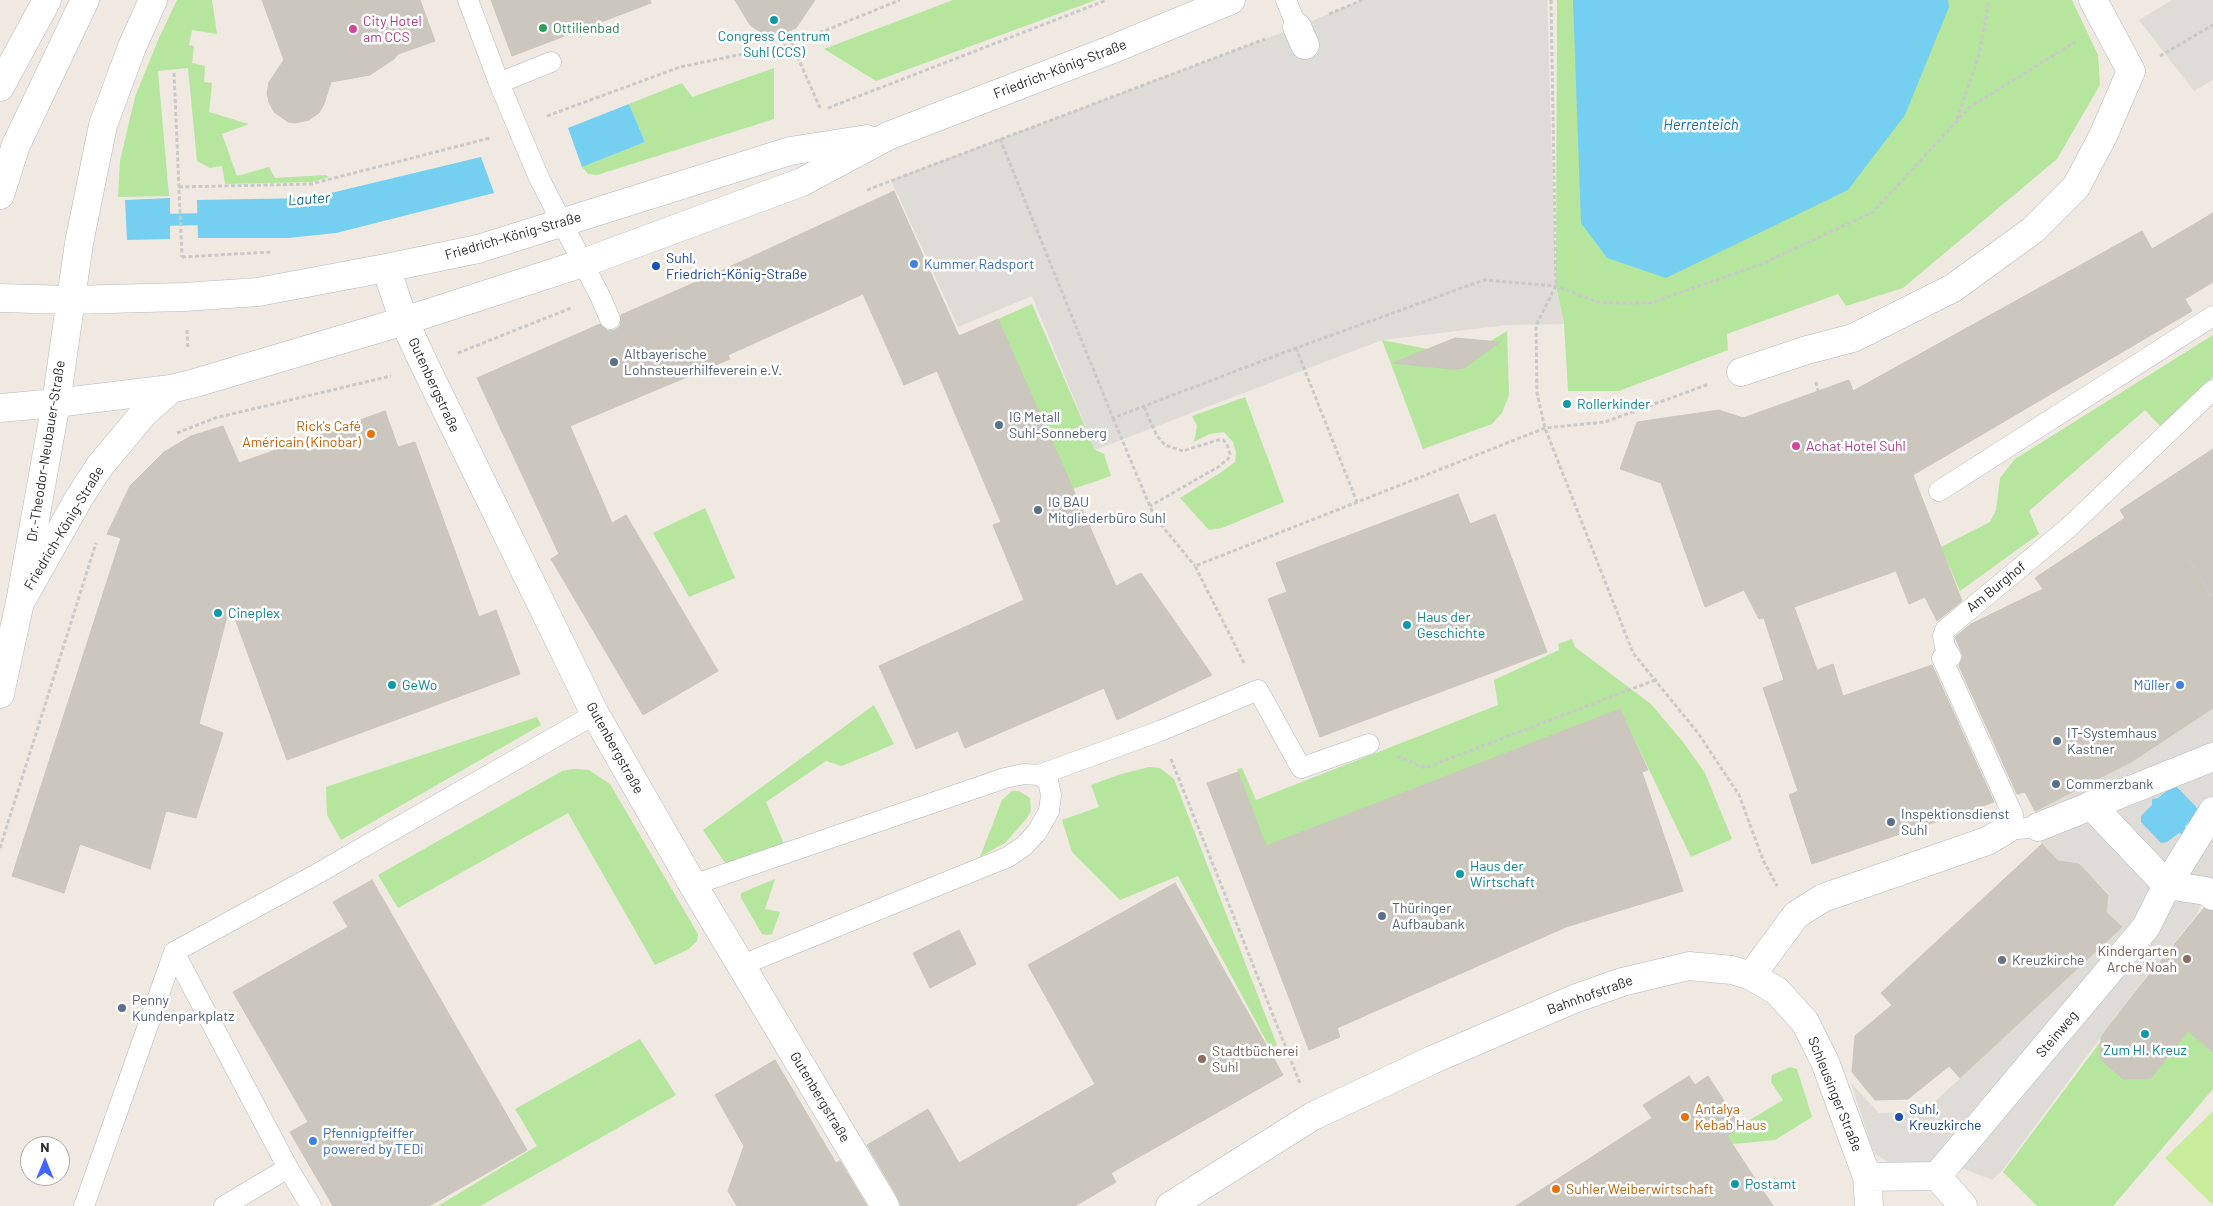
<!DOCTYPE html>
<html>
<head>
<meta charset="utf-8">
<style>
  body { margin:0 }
  #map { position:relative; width:2213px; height:1206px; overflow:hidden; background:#efe9e1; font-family:Barlow,sans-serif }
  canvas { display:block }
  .north { position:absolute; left:20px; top:1136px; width:50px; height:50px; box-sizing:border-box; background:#fff; border:1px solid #ababab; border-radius:50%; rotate:0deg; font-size:14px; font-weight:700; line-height:20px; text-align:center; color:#2e2e2e }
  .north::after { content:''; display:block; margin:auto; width:18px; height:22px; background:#4264fb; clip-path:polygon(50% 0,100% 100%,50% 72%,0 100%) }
</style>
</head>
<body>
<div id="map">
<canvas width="2213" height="1206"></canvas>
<div class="north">N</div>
</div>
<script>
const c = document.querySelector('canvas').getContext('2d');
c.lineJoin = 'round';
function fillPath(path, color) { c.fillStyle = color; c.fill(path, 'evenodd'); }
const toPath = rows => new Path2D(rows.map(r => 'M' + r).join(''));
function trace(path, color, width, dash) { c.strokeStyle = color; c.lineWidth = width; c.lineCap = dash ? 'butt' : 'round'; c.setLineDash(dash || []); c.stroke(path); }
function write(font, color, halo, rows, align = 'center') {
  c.font = font + ' Barlow,sans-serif'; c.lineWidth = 5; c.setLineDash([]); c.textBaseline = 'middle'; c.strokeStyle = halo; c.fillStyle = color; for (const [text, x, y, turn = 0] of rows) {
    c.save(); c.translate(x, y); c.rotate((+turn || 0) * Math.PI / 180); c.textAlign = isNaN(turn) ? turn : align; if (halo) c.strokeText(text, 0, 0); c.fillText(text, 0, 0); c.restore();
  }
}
const green = toPath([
  [177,0,212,0,217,34,192,30,189,45,194,46,192,63,205,66,204,82,212,83,209,112,249,124,222,134,237,176,269,167,275,178,326,175,329,177,312,182,225,184,222,166,210,168,197,161,188,68,158,71,169,196,118,197,120,161,135,97,159,38],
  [953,0,1096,0,876,81,824,49],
  [1557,0,2072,0,2098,55,2100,85,2057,159,1903,288,1846,306,1838,294,1727,334,1728,350,1619,391,1568,391,1564,324,1556,286],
  [774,68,774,119,597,175,588,174,582,167,645,142,629,104,682,83,692,97],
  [1032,304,1095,450,1104,454,1111,476,1073,489,998,319],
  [1507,331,1509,395,1502,413,1492,424,1423,449,1382,340,1438,351,1476,350],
  [2213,335,2213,377,2162,428,2145,410,2029,511,2039,534,1960,591,1941,547,1990,522,1996,510,2000,478,2015,459],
  [1245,397,1284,502,1222,528,1209,530,1180,498,1220,473,1235,462,1236,452,1233,442,1224,432,1209,434,1194,442,1197,426,1192,416],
  [705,508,735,578,689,597,653,533],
  [1572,639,1575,647,1651,704,1683,742,1705,773,1732,839,1691,857,1620,709,1266,846,1237,769,1242,768,1256,800,1498,705,1494,680,1559,650,1558,644],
  [874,705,894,744,842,766,826,761,766,802,784,844,729,864,725,863,703,830],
  [537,717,541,725,341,840,327,815,326,787],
  [1149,767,1160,768,1174,779,1277,1045,1270,1048,1178,876,1120,900,1072,852,1062,820,1099,807,1091,785,1121,774],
  [574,769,589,770,610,784,698,934,697,941,689,949,655,965,568,813,398,908,378,875,562,771],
  [1012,791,1019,791,1030,798,1031,811,1027,818,1006,842,980,857,1002,800],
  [775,879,765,909,780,912,772,934,768,935,762,934,741,898,741,893],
  [2188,1031,2206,1046,2213,1045,2213,1089,2113,1206,2037,1206,2003,1172,2101,1041,2100,1059,2151,1078],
  [640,1039,676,1095,480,1206,438,1206,537,1146,515,1109],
  [1790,1067,1797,1069,1812,1117,1775,1140,1722,1145,1720,1138,1783,1100,1771,1082,1772,1075]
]);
const pitch = toPath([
  [2213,1111,2213,1205,2165,1158]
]);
const plaza = toPath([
  [1362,0,1547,0,1556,286,1564,324,1507,325,1382,340,1095,450,1032,296,958,327,891,180,1297,27],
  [2172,0,2213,0,2213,80,2194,91,2139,20],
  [2213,708,2213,880,2196,916,2134,992,2002,1171,1992,1180,1949,1163,1935,1161,1893,1164,1876,1155,1871,1146,1851,1083,1879,1113,1925,1111,2121,928,2102,908,2107,903,2108,893,2079,864,2070,863,2063,867,2042,844,2035,811,2131,762]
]);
const water = toPath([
  [1573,0,1948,0,1949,7,1905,115,1848,190,1666,278,1607,258,1581,223],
  [629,104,645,142,582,167,568,128],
  [481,157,494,193,336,233,288,238,198,238,197,200,310,198],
  [170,198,170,239,127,240,125,200],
  [2171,787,2177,787,2198,809,2197,814,2185,826,2185,833,2182,834,2179,833,2167,842,2161,843,2141,822,2141,816,2152,805,2152,799,2158,798]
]);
const stream = toPath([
  [153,220,213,219]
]);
const building = toPath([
  [262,0,420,0,435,41,398,54,394,59,370,75,331,82,324,104,319,113,309,120,295,123,288,122,274,112,269,102,267,93,269,82,284,60,262,0],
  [491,0,650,0,651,3,512,56,491,0],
  [735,0,815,0,796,28,778,36,760,32,750,25,735,0],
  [894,191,959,336,998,319,1116,586,1141,573,1212,675,1117,720,1104,688,965,748,958,731,916,749,879,666,1024,600,993,525,1001,522,937,371,904,385,863,294,728,355,730,359,570,426,612,523,626,515,718,671,643,715,551,559,559,554,477,378,600,324,608,331,615,330,620,326,621,315,712,275,894,191],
  [2213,213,2213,282,2185,299,2192,311,1913,475,1962,601,1937,621,1925,597,1909,604,1896,571,1794,607,1817,670,1833,664,1843,696,1932,665,1994,802,1812,864,1789,795,1798,791,1763,688,1784,680,1764,618,1759,619,1744,590,1705,607,1661,483,1620,469,1637,422,1719,410,1743,418,1849,380,1853,391,2142,231,2152,249,2213,213],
  [1455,338,1500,342,1464,368,1454,369,1393,363,1455,338],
  [385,411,398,447,415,442,479,617,496,610,520,674,287,760,230,605,199,724,223,733,196,818,166,811,150,869,80,844,64,893,12,876,121,538,107,534,130,486,164,452,191,436,223,426,239,463,385,411],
  [2213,449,2213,708,2131,762,2035,811,2025,792,2017,794,1959,666,1963,656,1955,637,1971,624,2043,589,2035,578,2125,518,2120,510,2213,449],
  [1458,494,1470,524,1495,514,1547,652,1320,737,1268,599,1287,592,1276,563,1458,494],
  [1620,709,1648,770,1642,772,1683,891,1566,927,1337,1028,1340,1037,1309,1050,1207,783,1238,772,1266,846,1620,709],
  [2042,844,2058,861,2079,864,2084,869,2108,895,2106,912,2122,927,1960,1078,1949,1066,1908,1099,1875,1100,1852,1072,1855,1036,1892,1005,1881,993,2042,844],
  [372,880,527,1150,429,1206,333,1206,290,1132,308,1122,233,992,348,927,333,902,372,880],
  [1175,883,1283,1075,1111,1173,1116,1182,1075,1206,901,1206,898,1198,867,1145,928,1109,959,1163,1095,1084,1028,965,1175,883],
  [2204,908,2213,911,2213,1052,2188,1031,2151,1078,2123,1079,2100,1059,2101,1037,2136,991,2204,908],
  [959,930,976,964,930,988,913,953,959,930],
  [775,1060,836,1163,840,1161,867,1206,737,1206,728,1191,744,1146,715,1095,775,1060],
  [1689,1076,1695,1085,1708,1076,1741,1127,1727,1136,1773,1206,1516,1206,1652,1118,1643,1105,1689,1076]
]);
const path = toPath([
  [1551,0,1556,286,1536,325,1537,393,1545,428,1633,653,1698,733,1739,795,1763,860,1777,886],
  [1329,14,1362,0],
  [787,33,821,110],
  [2160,56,2213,25],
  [174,73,182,257],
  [828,108,1107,0],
  [547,116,680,67,792,44,900,0],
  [1957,119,1979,55,1989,0],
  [1000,139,1113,418,1296,348,1484,280,1556,286,1600,303,1651,303,1764,263,1873,212,1970,107,2075,42],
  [179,187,311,184,490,138],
  [867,190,1265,39],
  [182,257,271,252],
  [187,330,188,349],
  [1296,348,1357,502],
  [458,353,571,308],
  [1816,382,1818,391],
  [1144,407,1157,436,1165,445,1183,451,1218,440,1223,440,1227,444,1230,454,1228,459,1218,467,1150,506],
  [1113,418,1154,516,1195,566],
  [177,433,215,418,391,376],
  [2189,560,2213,598],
  [1244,663,1195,566,1545,428,1605,422,1709,384],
  [1397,756,1425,768,1655,680],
  [1171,759,1300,1083],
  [0,848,96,543]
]);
const service = toPath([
  [468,0,499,83,539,178,600,296,610,319],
  [1286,0,1297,27],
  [499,83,551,62],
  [1939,491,2213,316],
  [1039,775,1160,731,1258,690,1301,768,1369,744],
  [2038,827,2006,830,2013,815,1942,658,1951,657,1945,647,1943,636,1945,630,2068,528,2213,390],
  [693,885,1005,778,1024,774,1039,775,1048,781,1051,795,1049,811,1037,832,1024,846,1008,857,742,965],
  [174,952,288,1168,224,1206],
  [288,1168,311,1206],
  [84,1206,174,952,315,875,595,714]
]);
const pedestrian = toPath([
  [1297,27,1305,45],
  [2091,805,2167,885,2206,891,2213,896],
  [2038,827,2213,757],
  [1937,1176,2146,927,2167,885,2213,811]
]);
const minor = toPath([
  [386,268,404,321,425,366,595,714,693,885,885,1206],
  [70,300,184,297,258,292,386,268,478,249,790,151,867,139],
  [1741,372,1807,350,1853,338,1953,288,2033,230,2076,187,2103,136,2131,71,2093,0],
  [56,403,171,389,195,383,404,321,583,263,802,182,888,136,1113,49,1231,0],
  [22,599,79,498,99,467,144,413,171,389],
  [1751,976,1796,915,1823,898,1987,841,2006,830],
  [1867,1177,1937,1176,1963,1206],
  [1170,1206,1313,1116,1432,1060,1574,999,1622,982,1689,966,1732,970,1751,976,1777,991,1805,1022,1825,1062,1867,1177,1869,1206]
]);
const secondary = toPath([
  [0,87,47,0],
  [0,195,16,145,85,0],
  [0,298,70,300],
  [0,408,56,403],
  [0,694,20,602,56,403,79,243,103,125,132,47,153,0]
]);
const markers = [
  [774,20,5,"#0f9aa8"],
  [543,28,5,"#2e9e5b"],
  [353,29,5,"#d1479c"],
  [914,264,5,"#3f7fe0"],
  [656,266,5,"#1a4fb4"],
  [614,362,5,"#5c6f8a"],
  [1567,404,5,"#0f9aa8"],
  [999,425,5,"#5c6f8a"],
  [371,434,5,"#e8710a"],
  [1796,446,5,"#d1479c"],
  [1038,510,5,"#5c6f8a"],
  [218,613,5,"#0f9aa8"],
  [1407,625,5,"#0f9aa8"],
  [392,685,5,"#0f9aa8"],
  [2180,685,5,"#3f7fe0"],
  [2057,741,5,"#5c6f8a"],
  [2056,784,5,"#5c6f8a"],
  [1891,822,5,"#5c6f8a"],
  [1460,874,5,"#0f9aa8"],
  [1382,916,5,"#5c6f8a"],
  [2187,959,5,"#8d6e63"],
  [2002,960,5,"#6b7280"],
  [122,1008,5,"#5c6f8a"],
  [2145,1034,5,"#0f9aa8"],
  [1202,1059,5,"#8d6e63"],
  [1685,1117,5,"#e8710a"],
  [1899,1117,5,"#1a4fb4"],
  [313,1141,5,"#3f7fe0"],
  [1735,1184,5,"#0f9aa8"],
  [1556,1189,5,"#e8710a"]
];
const hotelNames = [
  ["City Hotel",363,21],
  ["am CCS",363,37],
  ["Achat Hotel Suhl",1806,446]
];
const leisureNames = [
  ["Ottilienbad",553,28]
];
const cultureNames = [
  ["Congress Centrum",774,36,"center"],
  ["Suhl (CCS)",774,52,"center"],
  ["Rollerkinder",1577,404],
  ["Cineplex",228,613],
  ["Haus der",1417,617],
  ["Geschichte",1417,633],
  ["GeWo",402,685],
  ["Haus der",1470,866],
  ["Wirtschaft",1470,882],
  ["Zum Hl. Kreuz",2145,1050,"center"],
  ["Postamt",1745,1184]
];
const streetNames = [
  ["Friedrich-König-Straße",1060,69,-21],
  ["Friedrich-König-Straße",513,236,-16],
  ["Gutenbergstraße",434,385,65],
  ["Dr.-Theodor-Neubauer-Straße",46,451,-81],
  ["Friedrich-König-Straße",64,528,-59],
  ["Am Burghof",1996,587,-39],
  ["Gutenbergstraße",615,748,61],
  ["Bahnhofstraße",1590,995,-20],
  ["Steinweg",2057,1034,-50],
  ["Schleusinger Straße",1835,1094,68],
  ["Gutenbergstraße",820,1097,59]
];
const transitNames = [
  ["Suhl,",666,258],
  ["Friedrich-König-Straße",666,274],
  ["Suhl,",1909,1109],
  ["Kreuzkirche",1909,1125]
];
const shopNames = [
  ["Kummer Radsport",924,264],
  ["Müller",2170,685,"right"],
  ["Pfennigpfeiffer",323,1133],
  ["powered by TEDi",323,1149]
];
const serviceNames = [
  ["Altbayerische",624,354],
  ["Lohnsteuerhilfeverein e.V.",624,370],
  ["IG Metall",1009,417],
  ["Suhl-Sonneberg",1009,433],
  ["IG BAU",1048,502],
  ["Mitgliederbüro Suhl",1048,518],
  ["IT-Systemhaus",2067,733],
  ["Kastner",2067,749],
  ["Commerzbank",2066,784],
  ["Inspektionsdienst",1901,814],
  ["Suhl",1901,830],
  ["Thüringer",1392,908],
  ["Aufbaubank",1392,924],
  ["Penny",132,1000],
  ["Kundenparkplatz",132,1016]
];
const foodNames = [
  ["Rick's Café",361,426,"right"],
  ["Américain (Kinobar)",361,442,"right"],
  ["Antalya",1695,1109],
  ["Kebab Haus",1695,1125],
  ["Suhler Weiberwirtschaft",1566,1189]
];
const educationNames = [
  ["Kindergarten",2177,951],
  ["Arche Noah",2177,967],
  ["Stadtbücherei",1212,1051,"left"],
  ["Suhl",1212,1067,"left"]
];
const worshipNames = [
  ["Kreuzkirche",2012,960]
];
const waterNames = [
  ["Herrenteich",1701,125],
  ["Lauter",309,199,-4]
];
fillPath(green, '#b6e59e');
fillPath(pitch, '#c9ec9a');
fillPath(plaza, '#dfdcd8');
fillPath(water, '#75cff0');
trace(stream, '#75cff0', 12);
fillPath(building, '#cbc7bf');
trace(building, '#cbc5ba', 1);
trace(service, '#b4b7c1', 21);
trace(pedestrian, '#b4b7c1', 29);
trace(minor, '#b4b7c1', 29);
trace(secondary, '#b4b7c1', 29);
trace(path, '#c9c9c9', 3, [4, 2.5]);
trace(service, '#fff', 20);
trace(pedestrian, '#fff', 28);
trace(minor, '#fff', 28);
trace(secondary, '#fff', 28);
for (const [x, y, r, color] of markers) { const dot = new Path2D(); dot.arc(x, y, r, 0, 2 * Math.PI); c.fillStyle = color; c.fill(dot); trace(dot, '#fff', 2); }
write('14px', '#b23c85', '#fff', hotelNames, 'left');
write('14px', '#27864d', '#fff', leisureNames, 'left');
write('14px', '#0d838f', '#fff', cultureNames, 'left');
write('14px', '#2e2e2e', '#fff', streetNames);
write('14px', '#164399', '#fff', transitNames, 'left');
write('14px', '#366cbe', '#fff', shopNames, 'left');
write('14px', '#4e5e75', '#fff', serviceNames, 'left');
write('14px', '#c56008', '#fff', foodNames, 'left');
write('14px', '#785e54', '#fff', educationNames, 'right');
write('14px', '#5b616d', '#fff', worshipNames, 'left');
write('italic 15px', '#0d6fa3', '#fff', waterNames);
</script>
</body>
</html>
